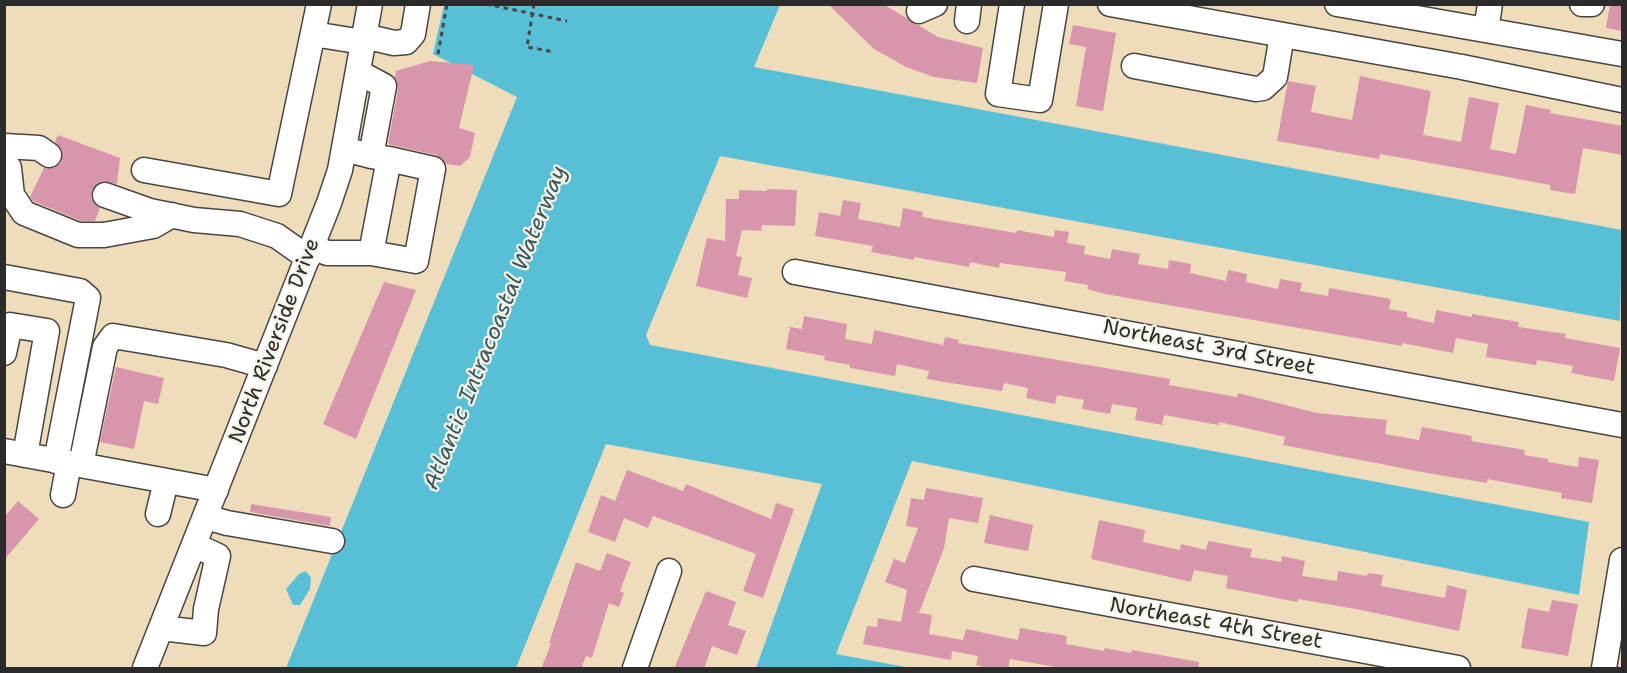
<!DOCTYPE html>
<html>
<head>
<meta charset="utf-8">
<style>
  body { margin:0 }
  #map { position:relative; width:1627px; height:673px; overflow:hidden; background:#efdcbb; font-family:"Shantell Sans",sans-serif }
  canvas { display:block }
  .frame { position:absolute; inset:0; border:6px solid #2b2b2b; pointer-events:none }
</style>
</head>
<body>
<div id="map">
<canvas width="1627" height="673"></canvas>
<div class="frame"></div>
</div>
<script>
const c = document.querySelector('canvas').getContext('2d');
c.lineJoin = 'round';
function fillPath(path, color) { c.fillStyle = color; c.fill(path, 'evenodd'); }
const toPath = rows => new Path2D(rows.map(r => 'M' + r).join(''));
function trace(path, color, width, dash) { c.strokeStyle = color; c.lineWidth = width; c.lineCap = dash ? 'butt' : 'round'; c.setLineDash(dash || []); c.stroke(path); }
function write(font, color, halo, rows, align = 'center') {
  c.font = font + ' "Shantell Sans",sans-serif'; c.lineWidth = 4.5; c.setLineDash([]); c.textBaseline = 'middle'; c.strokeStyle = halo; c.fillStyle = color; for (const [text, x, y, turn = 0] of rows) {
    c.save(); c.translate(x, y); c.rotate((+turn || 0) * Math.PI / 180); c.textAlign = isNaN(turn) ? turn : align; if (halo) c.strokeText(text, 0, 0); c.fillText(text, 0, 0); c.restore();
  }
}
const water = toPath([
  [444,5,780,5,754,67,1622,230,1620,321,720,156,646,335,650,345,1589,522,1579,595,912,461,836,654,911,668,756,668,822,484,606,444,516,668,286,668,517,97,433,54],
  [306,571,311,578,310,589,300,605,293,605,286,589,299,574]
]);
const building = toPath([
  [828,4,883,4,938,37,983,48,977,83,934,77,906,67,874,49],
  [1610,4,1623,4,1623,31,1606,28],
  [1073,25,1116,33,1103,111,1076,106,1086,47,1069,44],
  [430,61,474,65,459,128,475,133,470,157,460,166,446,164,436,155,388,144,398,89,395,77,396,71],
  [1360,76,1431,91,1423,135,1461,142,1469,97,1499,103,1490,149,1516,154,1526,105,1551,110,1550,113,1623,126,1623,155,1583,148,1575,194,1550,190,1550,185,1486,173,1380,154,1379,159,1277,141,1288,81,1316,86,1311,112,1352,120],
  [58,135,120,158,117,184,102,181,92,190,91,198,100,208,95,221,81,221,33,201,30,197,44,168,54,168,61,163,62,150,55,142],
  [767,189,797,190,795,226,762,225,761,231,742,230,736,256,742,257,738,275,752,278,747,298,696,286,707,238,725,241,726,199,739,199,739,190,767,191],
  [843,200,861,203,858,219,900,227,903,208,923,212,922,217,1016,233,1017,230,1054,237,1055,230,1069,232,1067,243,1085,246,1084,254,1110,259,1112,249,1140,254,1138,264,1168,269,1169,260,1191,264,1190,273,1226,281,1228,270,1247,274,1246,282,1278,289,1280,279,1302,283,1300,291,1328,296,1329,288,1391,299,1389,309,1407,312,1407,317,1434,323,1436,310,1472,317,1472,314,1519,322,1518,327,1566,334,1565,338,1620,348,1614,381,1571,373,1573,366,1537,360,1536,365,1486,357,1488,344,1456,338,1453,353,1402,343,1402,346,1105,294,1087,289,1088,285,1065,281,1066,272,1000,263,999,268,970,262,969,267,914,257,914,260,871,252,873,246,815,236,819,212,840,216],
  [384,282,416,290,356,439,323,424],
  [804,316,847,324,845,339,872,344,874,330,943,345,945,337,959,340,958,343,1170,379,1169,385,1237,397,1238,393,1317,413,1387,420,1385,434,1419,440,1422,427,1472,436,1471,441,1525,450,1524,455,1548,459,1548,462,1578,467,1579,457,1599,460,1592,503,1561,498,1562,493,1487,479,1487,483,1427,473,1283,445,1285,437,1219,422,1218,425,1164,415,1162,425,1135,420,1137,408,1112,404,1110,414,1082,409,1084,400,1057,395,1055,404,1026,398,1028,388,1004,383,1002,391,950,383,927,379,929,371,897,364,895,376,850,368,850,365,824,360,825,356,786,349,790,327,802,329],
  [116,367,164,378,158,404,144,401,134,449,100,442],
  [627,470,683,491,686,484,771,519,776,503,794,509,763,598,743,591,756,554,653,516,648,528,624,518,615,542,588,532,601,495,615,501],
  [926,488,983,498,978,523,949,518,944,548,919,613,932,615,929,634,963,640,966,629,1018,640,1020,628,1067,636,1066,644,1104,651,1105,648,1131,653,1132,650,1199,662,1198,669,1067,669,1010,659,1008,669,991,669,976,665,978,656,952,651,951,660,863,644,867,626,877,627,878,618,901,622,907,590,885,582,894,559,905,563,918,528,906,526,911,498,924,500],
  [18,501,39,519,4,560,4,517],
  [251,504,331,517,330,526,250,512],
  [990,515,1033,525,1028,551,984,543],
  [1099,520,1145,530,1143,542,1180,550,1181,544,1206,550,1208,541,1252,549,1250,557,1281,562,1282,556,1305,561,1302,576,1337,581,1338,571,1367,576,1368,573,1383,575,1381,586,1445,598,1447,585,1467,590,1459,631,1361,610,1298,599,1297,602,1226,588,1228,576,1194,570,1191,582,1091,559],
  [607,553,631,562,620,591,624,593,619,607,609,603,592,658,586,656,581,669,541,669,551,644,549,643,576,562,600,571],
  [706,591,736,602,728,625,746,631,737,655,712,646,704,669,674,669],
  [1552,600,1578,604,1568,656,1521,648,1528,608,1549,612]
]);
const path = toPath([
  [486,4,567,21],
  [534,4,527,47,555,52],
  [438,54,447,4]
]);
const minor = toPath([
  [1012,4,998,94,1040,100,1056,4],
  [1110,4,1462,67,1622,100],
  [1337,4,1622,54],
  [1582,4,1592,4],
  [919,11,935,4],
  [967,21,969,4],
  [1486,30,1490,4],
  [313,34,363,42],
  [364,36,394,43,406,42,413,34,418,4],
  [1134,66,1256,89,1263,88,1275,77,1282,35],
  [358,72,384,86,371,156],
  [4,146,39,148,49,155],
  [344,149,371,156,389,159,433,169,416,261,371,253,389,159],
  [4,166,9,168,12,195,24,213,78,235,104,235,153,226,172,215],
  [144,170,279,194,319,4],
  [105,195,150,211,194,220,240,224,277,236,308,258],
  [312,246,327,253,371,253],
  [795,272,1622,425],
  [4,277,80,291,88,298,56,461],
  [4,353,10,325,47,331,25,455],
  [4,451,216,490],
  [81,465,105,347,113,336,226,355,265,366],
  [63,495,69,463],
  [158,514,166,481],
  [206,517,227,523,332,541],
  [974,579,1458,668],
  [161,628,204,633,206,609,218,556,194,545],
  [145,668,329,203,340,170,370,4],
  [635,668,669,571],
  [1604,668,1622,560]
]);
const streetNames = [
  ["North Riverside Drive",275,341,-69],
  ["Northeast 3rd Street",1209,348,11],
  ["Northeast 4th Street",1216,624,10]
];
const waterNames = [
  ["Atlantic Intracoastal Waterway",496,328,-68]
];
fillPath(water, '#58c0d6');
fillPath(building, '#d896ac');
trace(minor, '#484641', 27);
trace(path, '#484641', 3, [4.5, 4.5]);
trace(minor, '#fff', 24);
write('21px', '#2b2b2b', '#f7f3e8', streetNames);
write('italic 22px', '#38585e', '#f7f3e8', waterNames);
</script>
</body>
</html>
